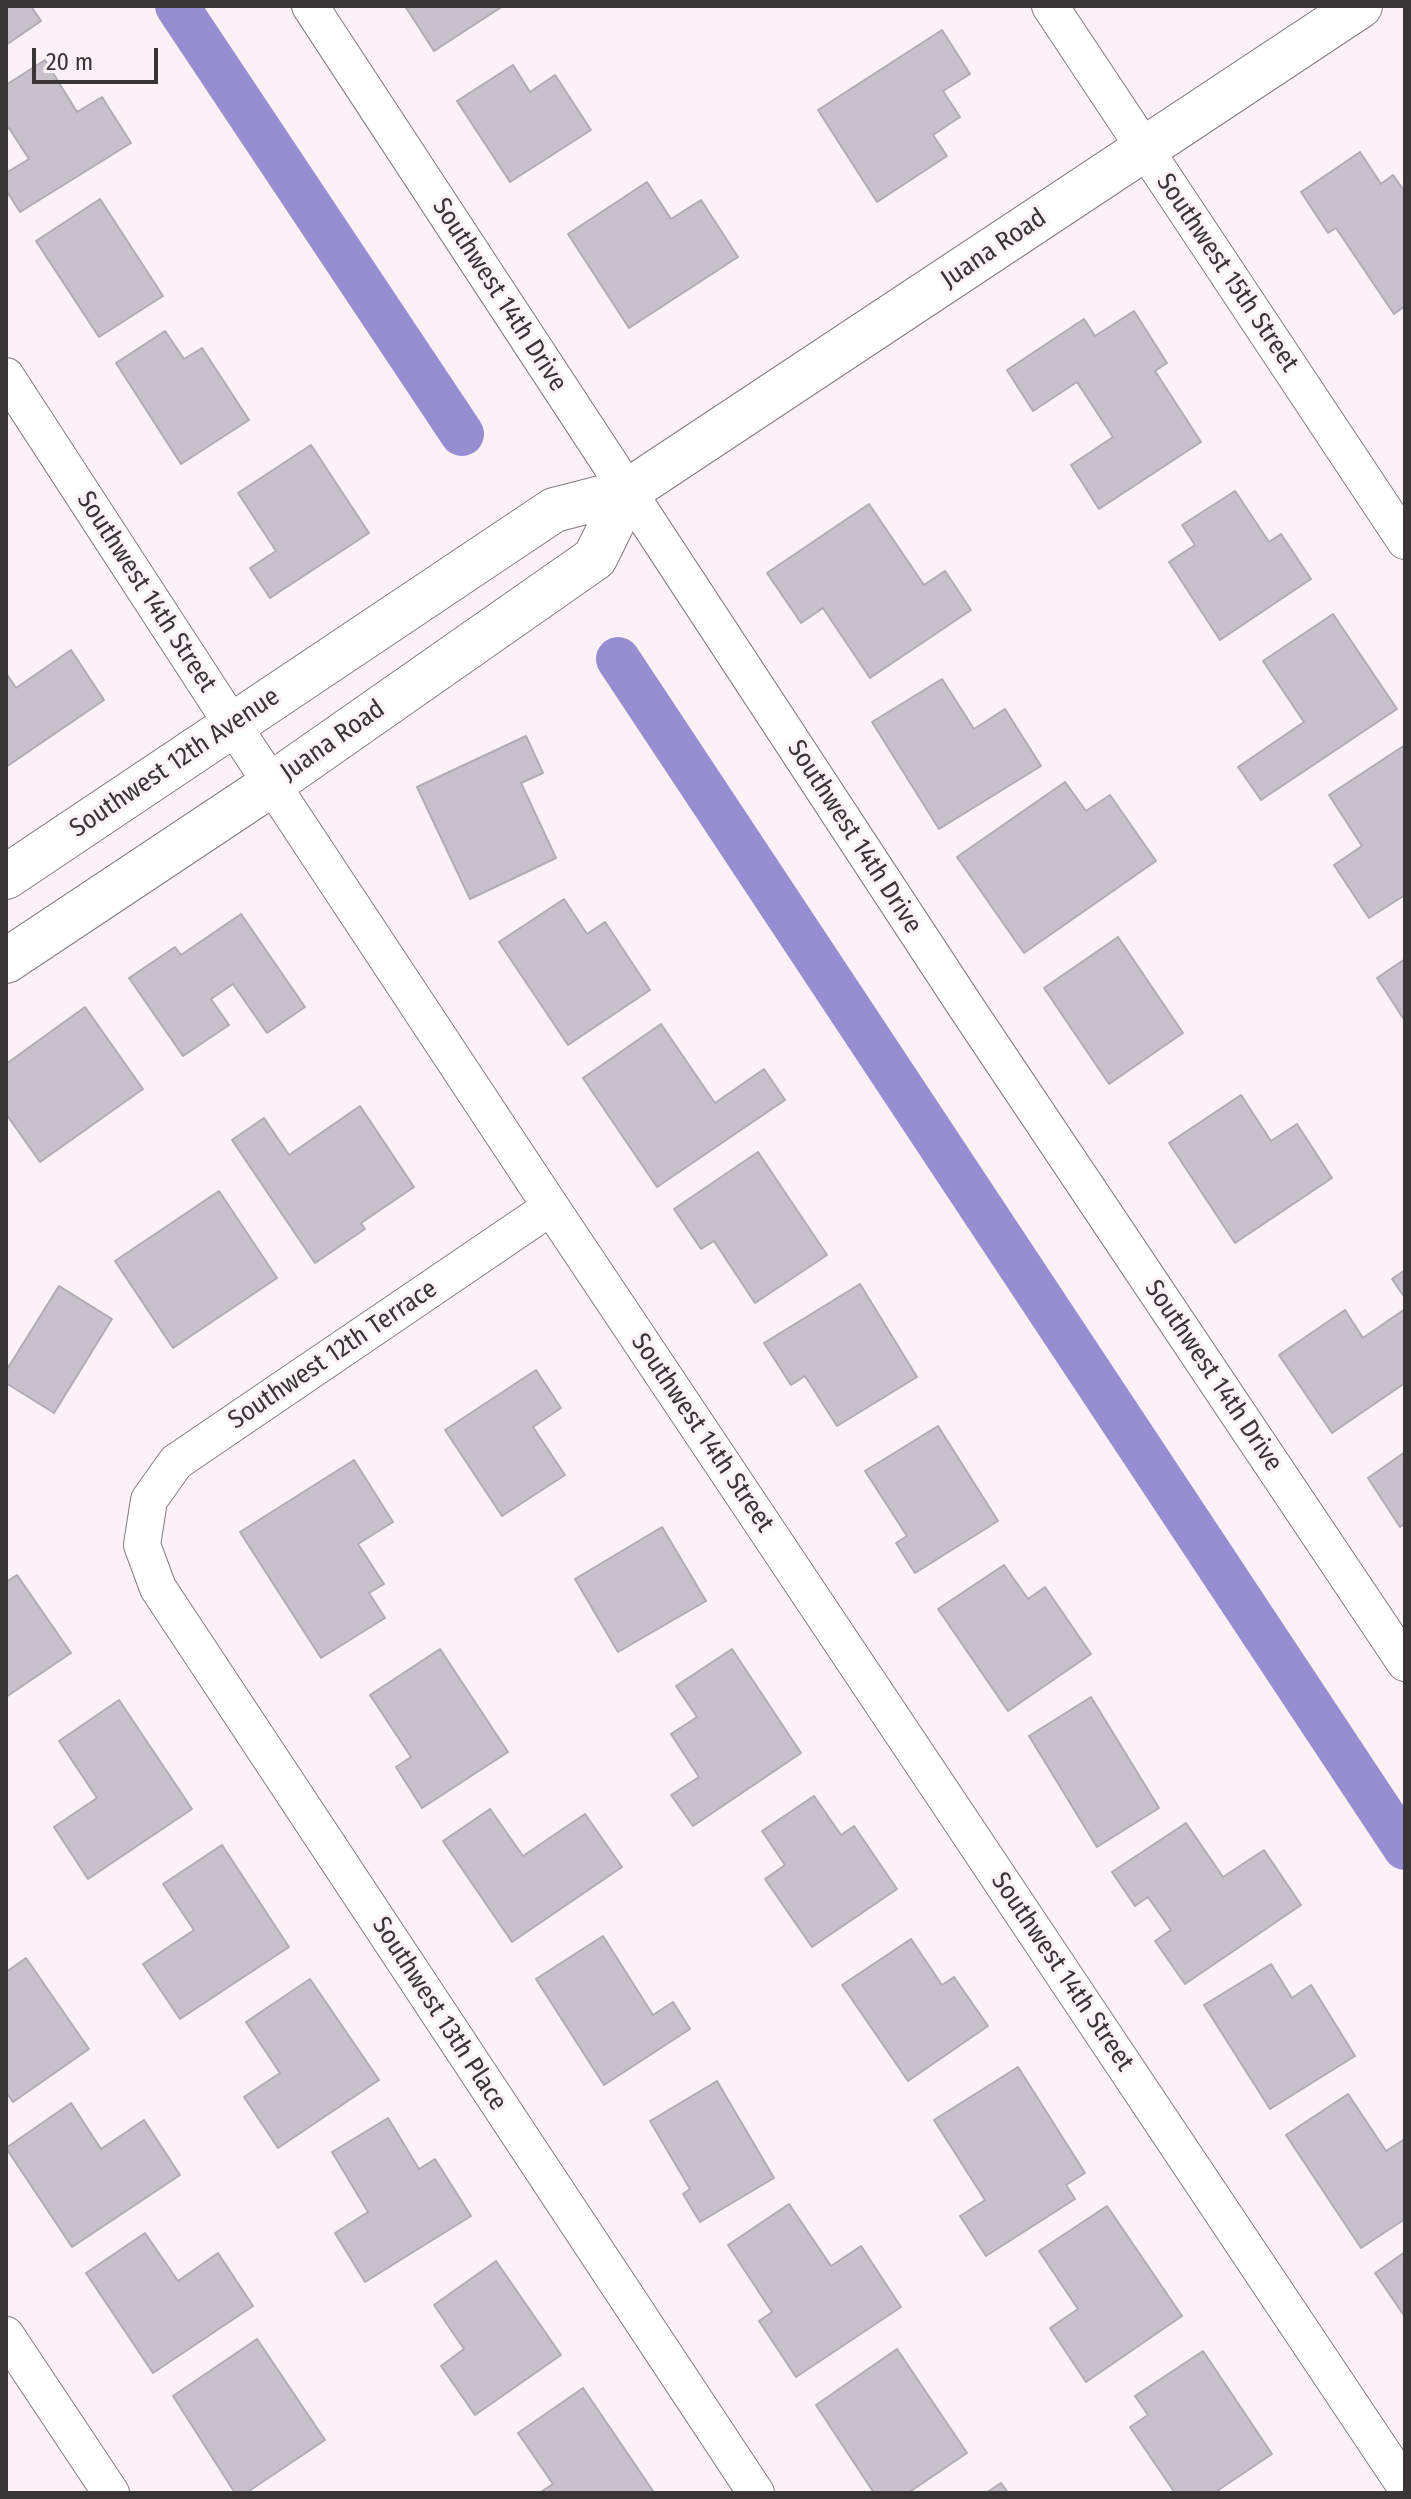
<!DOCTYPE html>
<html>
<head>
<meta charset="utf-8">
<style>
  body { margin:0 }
  #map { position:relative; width:1411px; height:2499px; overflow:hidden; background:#fdf1f8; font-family:"Fira Sans Condensed",sans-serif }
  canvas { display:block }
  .frame { position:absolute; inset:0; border:8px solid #393537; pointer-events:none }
  .scale { position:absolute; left:32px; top:48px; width:126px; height:36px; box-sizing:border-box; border:4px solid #393537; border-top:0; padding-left:10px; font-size:24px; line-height:28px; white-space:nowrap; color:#393537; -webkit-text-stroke:6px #fdf1f8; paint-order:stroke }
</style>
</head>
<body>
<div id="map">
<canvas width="1411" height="2499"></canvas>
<div class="frame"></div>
<div class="scale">20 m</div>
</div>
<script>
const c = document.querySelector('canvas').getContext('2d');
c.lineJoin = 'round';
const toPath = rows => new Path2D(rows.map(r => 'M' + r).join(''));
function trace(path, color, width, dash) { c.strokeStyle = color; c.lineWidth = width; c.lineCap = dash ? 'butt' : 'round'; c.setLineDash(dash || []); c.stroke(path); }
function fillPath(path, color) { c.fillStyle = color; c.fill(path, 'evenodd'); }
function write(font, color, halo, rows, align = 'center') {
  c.font = font + ' "Fira Sans Condensed",sans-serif'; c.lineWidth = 6; c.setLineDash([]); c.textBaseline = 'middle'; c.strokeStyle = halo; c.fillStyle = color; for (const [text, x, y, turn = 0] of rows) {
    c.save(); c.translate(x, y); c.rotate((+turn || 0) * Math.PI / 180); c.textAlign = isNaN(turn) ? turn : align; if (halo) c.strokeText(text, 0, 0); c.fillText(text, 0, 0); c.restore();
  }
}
const canal = toPath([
  [177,6,462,434],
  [618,659,1405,1848]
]);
const building = toPath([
  [6,6,31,6,41,21,6,45,6,6],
  [405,6,503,6,434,51,405,6],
  [942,30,970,74,943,91,960,117,933,135,947,156,877,202,818,110,942,30],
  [45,60,77,112,102,97,131,143,20,212,6,190,6,173,29,159,9,128,6,130,6,85,45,60],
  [513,65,530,92,555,75,591,130,510,182,457,101,513,65],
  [1360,152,1381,184,1393,175,1405,192,1405,306,1394,314,1336,228,1328,233,1301,192,1360,152],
  [647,182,671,219,701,200,738,257,629,328,568,234,647,182],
  [100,199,163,296,99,337,36,241,100,199],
  [1134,311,1167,363,1155,371,1201,442,1099,509,1071,465,1113,437,1077,382,1033,411,1007,370,1084,319,1095,336,1134,311],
  [165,331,184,359,202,348,249,420,181,464,116,363,165,331],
  [311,445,369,533,270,598,250,568,276,551,238,493,311,445],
  [1235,491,1269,542,1281,534,1311,579,1220,640,1169,562,1195,545,1182,525,1235,491],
  [869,504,924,585,945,571,971,610,870,678,823,608,801,623,767,573,869,504],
  [1333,614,1397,709,1261,800,1238,767,1304,722,1263,661,1333,614],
  [71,650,104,700,6,767,6,673,16,688,71,650],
  [942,679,974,729,1005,709,1041,766,939,829,872,722,942,679],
  [526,736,543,773,521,783,556,858,470,899,417,787,526,736],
  [1405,745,1405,895,1369,918,1334,865,1362,846,1329,795,1405,745],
  [1065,782,1086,811,1110,795,1156,861,1024,953,957,857,1065,782],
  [564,899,587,934,605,922,650,990,568,1045,499,942,564,899],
  [241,914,305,1007,267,1033,233,984,211,999,229,1025,183,1056,129,978,175,947,181,955,241,914],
  [1118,937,1183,1033,1109,1084,1044,988,1118,937],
  [1405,959,1405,1021,1377,978,1405,959],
  [85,1007,143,1089,40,1162,6,1114,6,1064,85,1007],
  [661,1024,715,1103,764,1069,785,1100,657,1187,583,1078,661,1024],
  [1241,1095,1271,1141,1297,1124,1332,1178,1235,1243,1169,1143,1241,1095],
  [360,1106,414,1187,361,1223,365,1229,315,1263,232,1140,264,1118,289,1155,360,1106],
  [758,1152,827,1255,755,1303,714,1241,701,1249,674,1209,758,1152],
  [219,1191,277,1278,173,1348,115,1261,219,1191],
  [1405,1270,1405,1298,1392,1279,1405,1270],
  [860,1284,917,1377,837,1426,805,1376,791,1385,764,1343,860,1284],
  [59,1286,112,1319,54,1413,6,1383,6,1371,59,1286],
  [1405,1309,1405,1383,1332,1433,1279,1355,1345,1310,1363,1338,1405,1309],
  [536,1370,561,1408,533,1427,565,1475,502,1516,445,1430,536,1370],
  [938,1426,998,1521,915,1573,896,1543,907,1536,865,1471,938,1426],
  [1405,1452,1405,1524,1400,1527,1368,1478,1405,1452],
  [354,1460,393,1522,358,1544,384,1584,369,1593,385,1618,321,1658,240,1532,354,1460],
  [662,1527,706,1601,618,1652,575,1579,662,1527],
  [1004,1565,1028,1599,1045,1587,1091,1654,1008,1711,938,1609,1004,1565],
  [17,1575,71,1653,6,1697,6,1582,17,1575],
  [440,1649,508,1752,422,1808,396,1767,411,1757,370,1695,440,1649],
  [732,1649,801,1753,693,1826,671,1795,699,1777,671,1734,697,1717,676,1686,732,1649],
  [1091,1697,1159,1808,1097,1847,1029,1736,1091,1697],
  [119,1700,192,1809,88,1879,54,1827,97,1798,59,1741,119,1700],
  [814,1796,841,1835,854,1826,897,1889,812,1947,765,1879,785,1865,762,1831,814,1796],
  [490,1809,523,1856,585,1814,622,1867,512,1942,443,1841,490,1809],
  [1186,1823,1223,1877,1264,1850,1301,1905,1185,1984,1155,1941,1171,1930,1148,1897,1135,1906,1112,1872,1186,1823],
  [222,1845,289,1947,180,2019,143,1964,194,1930,163,1884,222,1845],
  [603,1936,653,2015,673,2002,690,2029,604,2085,536,1979,603,1936],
  [911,1939,942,1985,954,1977,988,2026,908,2081,842,1985,911,1939],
  [26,1958,89,2049,13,2102,6,2092,6,1972,26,1958],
  [1271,1964,1292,1998,1311,1985,1355,2056,1270,2109,1204,2005,1271,1964],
  [310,1979,379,2080,278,2148,244,2097,280,2073,246,2022,310,1979],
  [1018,2067,1085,2173,1066,2185,1075,2199,986,2256,960,2216,985,2200,934,2120,1018,2067],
  [717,2081,774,2178,700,2222,683,2194,690,2189,650,2121,717,2081],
  [1348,2094,1386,2151,1405,2139,1405,2219,1361,2248,1286,2135,1348,2094],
  [71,2103,101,2149,144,2120,180,2175,72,2247,6,2148,71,2103],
  [388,2118,419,2169,435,2159,471,2216,365,2282,335,2233,368,2212,332,2152,388,2118],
  [789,2204,831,2266,861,2246,901,2307,796,2377,759,2321,772,2312,728,2245,789,2204],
  [1107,2206,1182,2316,1086,2382,1050,2328,1078,2309,1039,2251,1107,2206],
  [145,2233,178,2281,218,2253,253,2306,153,2373,86,2273,145,2233],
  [1405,2252,1405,2317,1375,2273,1405,2252],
  [496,2261,561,2355,475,2415,441,2366,464,2349,434,2305,496,2261],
  [257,2339,325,2440,246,2493,235,2493,173,2396,257,2339],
  [897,2349,967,2453,908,2493,874,2493,816,2405,897,2349],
  [1203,2351,1272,2454,1214,2493,1175,2493,1130,2427,1148,2415,1135,2396,1203,2351],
  [583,2388,653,2491,650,2493,539,2493,553,2484,518,2433,583,2388],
  [1001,2483,1008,2493,986,2493,1001,2483]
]);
const minor = toPath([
  [310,6,966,1007,1405,1663],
  [1050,6,1405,541],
  [6,376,232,724,551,1207,1405,2486],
  [551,1207,176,1462,149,1500,142,1545,158,1588,756,2493],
  [6,2335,111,2493]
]);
const tertiary = toPath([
  [6,877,554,510,628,491,1360,6],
  [6,961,272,784,595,558,628,491]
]);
const streetNames = [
  ["Juana Road",994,249,-34],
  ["Southwest 15th Street",1227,273,56],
  ["Southwest 14th Drive",499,295,57],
  ["Southwest 14th Street",146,592,57],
  ["Juana Road",333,741,-35],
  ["Southwest 12th Avenue",175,763,-34],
  ["Southwest 14th Drive",854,837,57],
  ["Southwest 12th Terrace",333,1355,-34],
  ["Southwest 14th Drive",1213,1376,56],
  ["Southwest 14th Street",702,1433,56],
  ["Southwest 14th Street",1062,1972,56],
  ["Southwest 13th Place",439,2014,57]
];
trace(canal, '#978ed2', 44);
fillPath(building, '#c8c1cb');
trace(building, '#b2abb4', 2);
trace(minor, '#857a80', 38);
trace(tertiary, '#857a80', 46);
trace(minor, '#fff', 36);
trace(tertiary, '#fff', 44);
write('26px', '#393537', '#fdf1f8', streetNames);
</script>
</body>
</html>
